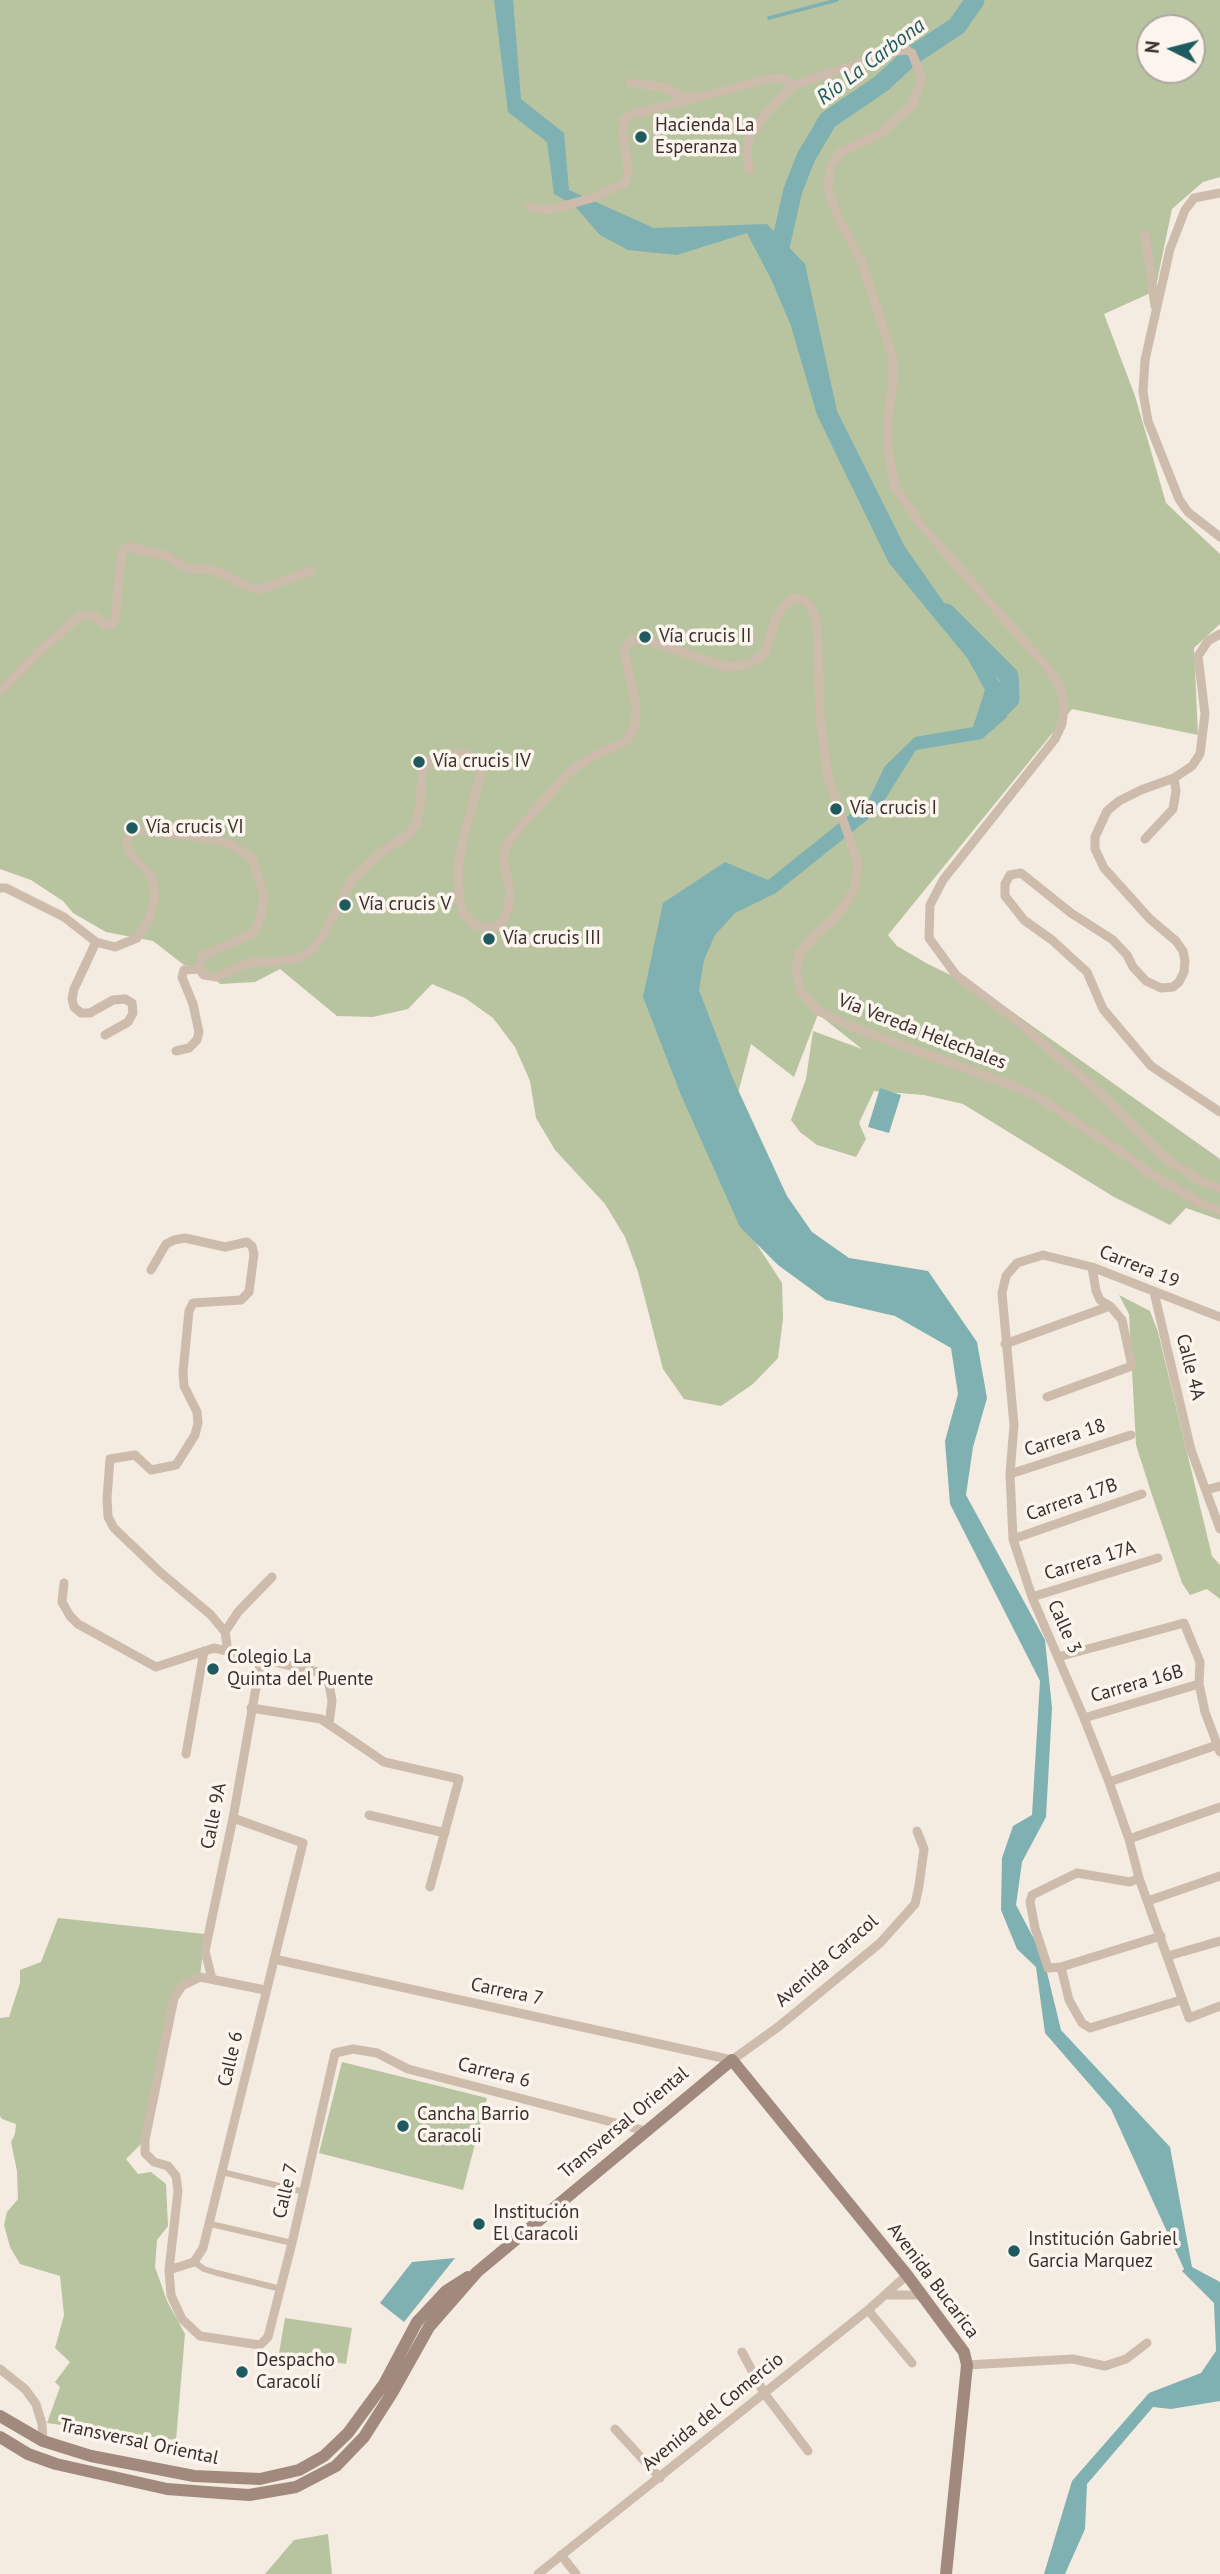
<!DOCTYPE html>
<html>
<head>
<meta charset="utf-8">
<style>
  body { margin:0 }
  #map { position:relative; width:1220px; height:2574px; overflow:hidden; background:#f4ebe1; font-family:"PT Sans",sans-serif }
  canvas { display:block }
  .north { position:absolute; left:1136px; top:14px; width:70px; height:70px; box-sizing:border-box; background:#fbf5ee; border:2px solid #aea6a0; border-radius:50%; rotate:276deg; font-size:19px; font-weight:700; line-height:28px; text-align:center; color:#3b302b }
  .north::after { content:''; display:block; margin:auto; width:24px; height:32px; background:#1f5a5e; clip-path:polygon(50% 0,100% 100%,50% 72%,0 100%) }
</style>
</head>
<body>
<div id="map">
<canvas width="1220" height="2574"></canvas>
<div class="north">N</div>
</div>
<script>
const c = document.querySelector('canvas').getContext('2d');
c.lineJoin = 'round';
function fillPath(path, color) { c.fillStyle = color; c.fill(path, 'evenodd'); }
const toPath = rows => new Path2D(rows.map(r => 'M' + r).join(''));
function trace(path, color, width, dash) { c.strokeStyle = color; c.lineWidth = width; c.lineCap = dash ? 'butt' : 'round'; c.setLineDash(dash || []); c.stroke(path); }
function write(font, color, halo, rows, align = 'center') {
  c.font = font + ' "PT Sans",sans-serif'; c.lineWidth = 7; c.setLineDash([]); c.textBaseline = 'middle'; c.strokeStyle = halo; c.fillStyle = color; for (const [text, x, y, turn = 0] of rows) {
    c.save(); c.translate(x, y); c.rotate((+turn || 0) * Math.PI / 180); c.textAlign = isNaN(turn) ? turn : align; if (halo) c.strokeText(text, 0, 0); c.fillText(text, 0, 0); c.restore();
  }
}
const green = toPath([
  [0,0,1220,0,1220,177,1203,182,1172,209,1155,291,1104,314,1135,396,1166,503,1220,554,1220,624,1194,648,1198,735,1072,709,888,935,897,946,928,964,983,991,1220,1159,1220,1220,1186,1208,1170,1225,1114,1197,963,1104,924,1095,874,1091,859,1123,866,1139,856,1157,817,1145,800,1132,791,1120,806,1079,813,1031,862,1049,818,1014,794,1077,751,1044,731,1120,743,1223,782,1283,783,1318,778,1358,753,1384,721,1406,684,1399,663,1369,638,1272,625,1237,605,1204,555,1150,536,1118,530,1081,515,1047,493,1018,465,998,432,984,408,1009,373,1017,337,1016,280,969,255,982,220,984,205,970,184,965,153,941,106,932,73,913,63,901,31,880,0,869],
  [1150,28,1192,28,1192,70,1150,70],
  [1119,1295,1150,1311,1158,1332,1212,1556,1220,1565,1220,1599,1207,1589,1190,1595,1182,1583,1151,1492,1136,1445,1129,1314],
  [58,1918,205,1934,200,1977,174,1998,145,2140,126,2159,138,2174,151,2172,166,2184,168,2226,157,2240,155,2267,167,2301,185,2334,176,2440,47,2423,60,2387,55,2382,70,2362,55,2348,64,2315,60,2276,20,2264,10,2247,4,2225,7,2212,18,2199,17,2171,11,2142,15,2134,16,2124,2,2119,0,2116,0,2018,9,2017,20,1983,20,1970,41,1962],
  [342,2062,487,2098,463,2190,319,2153],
  [285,2318,352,2328,346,2364,279,2353],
  [328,2534,332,2574,265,2574,294,2540]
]);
const water = toPath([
  [494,0,513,0,521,99,564,133,569,190,654,228,767,224,805,264,837,411,905,547,1003,687,1007,717,982,739,916,750,877,812,776,893,735,913,715,935,704,960,699,990,733,1079,787,1196,812,1232,849,1258,928,1271,977,1342,987,1398,973,1447,966,1495,1045,1640,1052,1708,1046,1817,1022,1862,1016,1905,1043,1956,1061,2030,1170,2147,1192,2267,1220,2282,1220,2401,1171,2409,1153,2407,1087,2484,1085,2529,1065,2574,1044,2574,1072,2481,1149,2393,1201,2373,1216,2351,1214,2303,1182,2271,1184,2269,1111,2109,1045,2033,1036,1967,1017,1949,1001,1910,1002,1858,1013,1826,1032,1815,1040,1681,950,1504,945,1441,958,1394,951,1348,895,1316,826,1300,778,1265,740,1227,681,1095,643,997,663,903,725,862,768,880,869,799,885,766,915,737,973,727,985,690,968,659,889,563,817,415,791,326,772,281,747,233,677,255,628,250,600,235,574,205,554,194,547,142,508,112],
  [880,1088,901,1095,889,1133,868,1127],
  [455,2258,404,2322,380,2303,412,2262]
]);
const stream = toPath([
  [769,18,837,0]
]);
const river = toPath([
  [780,247,793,190,806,157,828,120,882,83,910,57,957,26,975,0],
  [946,613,1009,676,1010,699,987,722]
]);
const pedestrian = toPath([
  [222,2172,304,2192],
  [211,2224,292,2243],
  [194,2262,204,2269,217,2273,281,2289]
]);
const minor = toPath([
  [630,83,664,87,680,96,694,98],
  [749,170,747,153,749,138,767,112,794,85,897,51,907,50,912,53,922,79,912,105,881,133,840,153,830,167,828,189,837,215,861,260,893,358,893,383,888,417,888,449,895,487,922,526,1052,673,1061,690,1064,707,1062,724,1055,739,943,880,930,905,929,938,956,975,1013,1018,1100,1093,1165,1158,1202,1182,1220,1188],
  [1220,193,1194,198,1185,210,1170,249,1145,360,1143,392,1148,421,1179,499,1188,512,1220,537],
  [530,207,549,210,592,198,625,183,628,170,623,129,624,120,630,115,768,79,781,78,794,85],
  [1145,235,1155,306],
  [1220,634,1208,641,1198,656,1205,714,1200,754,1192,766,1174,778,1141,790,1119,801,1107,811,1095,837,1095,849,1104,868,1150,919,1176,941,1183,951,1185,961,1184,972,1179,982,1173,987,1161,988,1146,981,1133,967,1127,955,1113,940,1071,913,1021,873,1010,875,1005,884,1005,896,1024,920,1052,940,1087,972,1103,1009,1151,1066,1220,1112],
  [0,692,39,652,80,616,93,615,104,624,111,625,115,619,122,551,129,547,167,556,188,569,211,569,219,572,251,588,261,589,311,571],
  [1145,839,1173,809,1176,791,1174,778],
  [0,888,6,888,64,917,96,942,115,947,137,938,149,919,155,897,152,877,130,853,126,842,129,834,138,830,207,838,230,844,252,858,264,896,261,917,254,933,202,956,199,969,204,975,216,977,251,962,276,962,298,958,311,951,324,934,352,880,384,850,408,835,416,824,420,808,422,769,430,760,453,753,467,754,479,763,481,774,462,843,458,870,459,899,464,914,476,926,494,928,503,921,508,909,510,894,504,860,505,848,511,838,569,772,590,758,626,741,635,726,636,705,624,651,630,641,643,639,726,667,748,665,765,653,776,618,783,607,793,598,802,599,810,605,817,621,820,717,828,777,858,863,855,887,846,903,835,918,815,935,800,953,796,970,801,992,818,1011,865,1032,1011,1085,1038,1097,1127,1156,1149,1173,1202,1204,1220,1210],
  [96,942,74,989,72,999,74,1007,81,1013,90,1013,113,1000,125,999,132,1003,133,1013,128,1022,105,1035],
  [176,1051,189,1048,197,1040,199,1032,193,1004,182,977,184,970,199,969],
  [151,1270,166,1244,174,1240,185,1238,225,1247,247,1242,252,1246,254,1254,249,1292,241,1300,193,1303,189,1311,183,1372,184,1386,197,1412,198,1423,195,1435,176,1465,151,1470,135,1455,110,1459,107,1498,108,1517,114,1528,161,1573,211,1615,225,1632,228,1652],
  [1154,1292,1191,1450,1220,1529],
  [1220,1317,1092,1267,1043,1255,1017,1263,1006,1276,1002,1293,1014,1425,1010,1474,1013,1539,1032,1597,1084,1718,1109,1782,1129,1839,1139,1878,1189,2018,1220,2006],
  [1005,1344,1110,1306],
  [1047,1397,1132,1366,1122,1320,1110,1306,1100,1300,1096,1291,1092,1267],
  [1010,1474,1131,1435],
  [1206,1490,1220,1486],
  [1013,1539,1142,1494],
  [64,1583,62,1602,70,1616,78,1624,156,1667,214,1648,322,1673,329,1684,332,1701,329,1724],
  [1032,1597,1158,1558],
  [225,1632,238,1612,272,1577],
  [1058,1657,1184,1623,1200,1662,1199,1684,1205,1712,1220,1752],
  [251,1708,321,1719,384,1762,459,1779,430,1887],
  [1084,1718,1199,1684],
  [186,1754,204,1651],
  [1109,1782,1217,1745],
  [369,1815,445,1833],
  [1129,1839,1220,1807],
  [1139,1878,1130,1882,1077,1873,1032,1895,1030,1902,1035,1928,1048,1968,1061,1967,1161,1936],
  [1148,1901,1220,1876],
  [1168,1956,1220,1941],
  [274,1959,732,2060,778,2027,880,1943,915,1904,919,1886,924,1849,917,1831],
  [1061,1967,1069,2000,1082,2023,1090,2028,1181,2000],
  [212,1979,205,1951,233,1818,261,1659],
  [265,1990,200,1977,182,1986,174,1998,145,2140,145,2153,154,2162,168,2166,176,2176,178,2191,169,2270,171,2295,182,2319,200,2336,260,2345,268,2337,292,2243,335,2053,353,2049,377,2053,408,2069,646,2131],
  [169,2270,194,2262,203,2248,303,1843,233,1818],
  [887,2295,922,2295],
  [868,2310,912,2363],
  [742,2352,764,2393,808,2451],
  [967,2365,1073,2359,1105,2366,1126,2359,1147,2343],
  [0,2369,25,2389,36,2404,42,2424,43,2441],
  [615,2429,660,2478],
  [561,2555,576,2574],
  [538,2574,868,2310,907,2275]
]);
const secondary = toPath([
  [0,2416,43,2441,91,2456,194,2476,260,2479,299,2470,324,2456,348,2433,384,2384,417,2322,446,2291,468,2277],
  [0,2437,28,2454,56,2464,167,2489,220,2493,249,2495,296,2487,336,2466,364,2437,392,2393,429,2327,477,2272,732,2060,907,2275,964,2352,967,2365,946,2574]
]);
const markers = [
  [641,137,7,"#1f5a5e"],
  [645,637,7,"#1f5a5e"],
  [419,762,7,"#1f5a5e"],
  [836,809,7,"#1f5a5e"],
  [132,828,7,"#1f5a5e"],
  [345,905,7,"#1f5a5e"],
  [489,939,7,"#1f5a5e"],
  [213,1669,7,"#1f5a5e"],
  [403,2126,7,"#1f5a5e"],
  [479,2224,7,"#1f5a5e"],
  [1014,2251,7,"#1f5a5e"],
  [242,2372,7,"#1f5a5e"]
];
const poiNames = [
  ["Hacienda La",655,126],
  ["Esperanza",655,148],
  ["Vía crucis II",659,637],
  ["Vía crucis IV",433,762],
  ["Vía crucis I",850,809],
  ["Vía crucis VI",146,828],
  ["Vía crucis V",359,905],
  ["Vía crucis III",503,939],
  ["Colegio La",227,1658],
  ["Quinta del Puente",227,1680],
  ["Cancha Barrio",417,2115],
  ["Caracoli",417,2137],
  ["Institución",493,2213],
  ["El Caracoli",493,2235],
  ["Institución Gabriel",1028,2240],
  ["Garcia Marquez",1028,2262],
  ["Despacho",256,2361],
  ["Caracolí",256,2383]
];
const streetNames = [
  ["Vía Vereda Helechales",922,1032,21],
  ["Carrera 19",1139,1267,22],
  ["Calle 4A",1190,1367,76],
  ["Carrera 18",1065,1438,-18],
  ["Carrera 17B",1072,1500,-19],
  ["Carrera 17A",1090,1561,-17],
  ["Calle 3",1064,1627,66],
  ["Carrera 16B",1137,1684,-16],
  ["Calle 9A",214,1816,-79],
  ["Avenida Caracol",827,1961,-41],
  ["Carrera 7",507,1992,12],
  ["Calle 6",231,2059,-77],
  ["Carrera 6",494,2073,14],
  ["Transversal Oriental",624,2123,-40],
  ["Calle 7",286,2191,-77],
  ["Avenida Bucarica",933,2281,53],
  ["Avenida del Comercio",713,2412,-39],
  ["Transversal Oriental",139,2442,12]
];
const waterNames = [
  ["Río La Carbona",871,62,-37]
];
fillPath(green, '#b8c4a0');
fillPath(water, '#7fb0b2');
trace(stream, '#7fb0b2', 3.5);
trace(river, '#7fb0b2', 19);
trace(pedestrian, '#cdbbac', 6);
trace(minor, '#cdbbac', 9);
trace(secondary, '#a18a7d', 12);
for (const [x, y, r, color] of markers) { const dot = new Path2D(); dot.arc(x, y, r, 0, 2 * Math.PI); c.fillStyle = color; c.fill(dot); trace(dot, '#fbf5ee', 2.5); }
write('19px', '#3b302b', '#fbf5ee', poiNames, 'left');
write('19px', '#3b302b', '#fbf5ee', streetNames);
write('italic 21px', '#1f5a5e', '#fbf5ee', waterNames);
</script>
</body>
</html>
